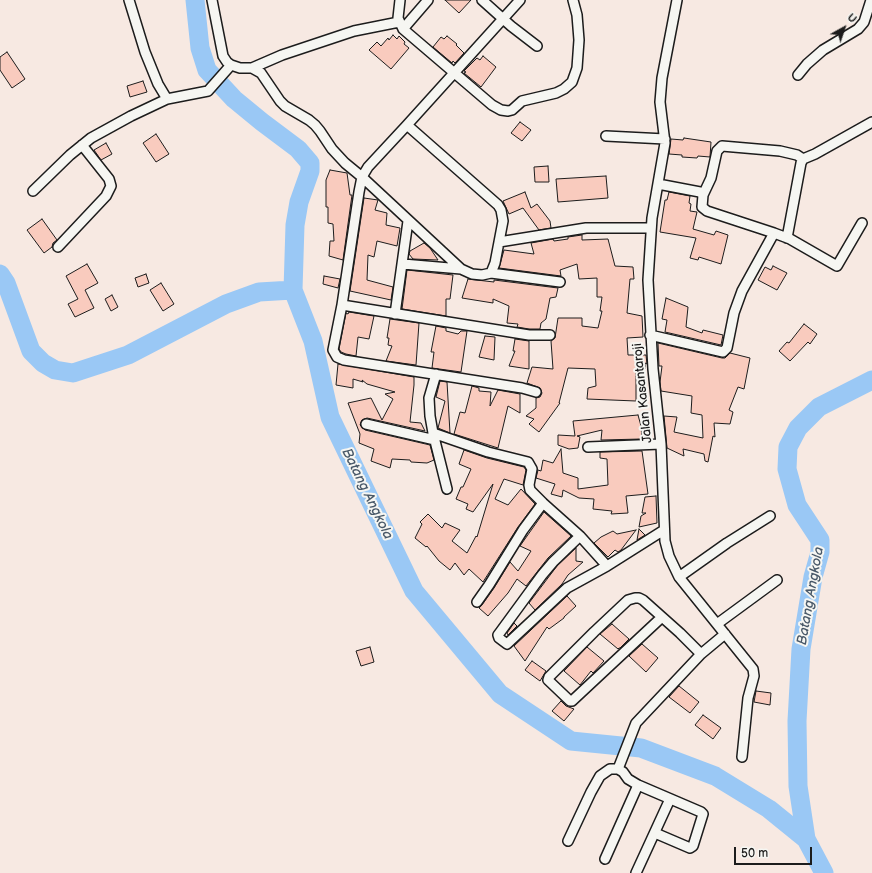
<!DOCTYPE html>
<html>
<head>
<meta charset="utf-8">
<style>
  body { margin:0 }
  #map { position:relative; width:872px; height:873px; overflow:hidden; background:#f7e9e2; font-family:"Balsamiq Sans",sans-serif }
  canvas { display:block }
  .north { position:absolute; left:824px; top:8px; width:40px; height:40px; -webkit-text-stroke:3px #f6f6f2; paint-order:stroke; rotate:40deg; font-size:11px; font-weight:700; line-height:16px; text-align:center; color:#1c1c1c }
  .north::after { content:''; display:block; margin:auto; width:14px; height:18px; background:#1c1c1c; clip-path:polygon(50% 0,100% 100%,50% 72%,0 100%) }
  .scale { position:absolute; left:734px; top:847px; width:78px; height:18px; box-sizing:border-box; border:2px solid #1c1c1c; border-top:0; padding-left:5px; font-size:12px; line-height:14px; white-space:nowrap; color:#1c1c1c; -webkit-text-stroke:3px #f6f6f2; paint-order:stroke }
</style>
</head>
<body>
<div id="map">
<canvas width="872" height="873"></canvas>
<div class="north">U</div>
<div class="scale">50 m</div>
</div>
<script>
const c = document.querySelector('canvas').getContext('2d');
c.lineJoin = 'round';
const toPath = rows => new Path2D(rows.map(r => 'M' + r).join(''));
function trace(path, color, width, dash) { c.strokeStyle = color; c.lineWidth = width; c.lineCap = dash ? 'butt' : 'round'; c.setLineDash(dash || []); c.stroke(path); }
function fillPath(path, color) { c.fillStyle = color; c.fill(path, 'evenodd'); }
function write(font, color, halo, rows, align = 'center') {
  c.font = font + ' "Balsamiq Sans",sans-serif'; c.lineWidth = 4; c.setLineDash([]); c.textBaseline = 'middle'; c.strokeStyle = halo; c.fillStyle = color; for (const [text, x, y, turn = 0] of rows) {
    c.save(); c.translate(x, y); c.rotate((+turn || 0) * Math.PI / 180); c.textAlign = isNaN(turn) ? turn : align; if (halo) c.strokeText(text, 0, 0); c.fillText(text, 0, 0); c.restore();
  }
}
const river = toPath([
  [195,0,200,48,207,70,234,99,262,122,298,149,310,163,310,171,299,202,295,225,293,290,313,341,330,417,414,591,500,694,571,741,641,748,715,776,769,809,806,839],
  [0,274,6,283,31,351,43,363,55,370,73,373,128,355,226,304,259,292,293,290],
  [824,873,806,839,798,786,797,721,801,649,813,577,820,552,820,540,797,505,787,469,788,447,798,428,819,407,872,380]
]);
const building = toPath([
  [445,0,471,0,459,13,445,0],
  [393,35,397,39,399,36,405,42,404,44,409,48,391,69,369,50,377,42,381,46,388,38,389,40,393,35],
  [447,36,457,44,456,45,464,53,455,63,453,61,452,63,433,47,441,37,444,39,447,36],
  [7,52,25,79,12,88,0,70,0,57,7,52],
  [483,56,496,67,481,87,464,73,466,72,464,71,477,58,480,60,483,56],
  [143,81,147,92,130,97,127,86,143,81],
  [520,122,531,130,522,141,511,133,520,122],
  [156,134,169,154,156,162,143,143,156,134],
  [684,138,711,142,710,157,698,156,697,158,682,157,682,155,669,154,671,139,683,140,684,138],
  [106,143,112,154,101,160,94,150,106,143],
  [548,166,549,182,535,182,534,167,548,166],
  [330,170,347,173,350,195,352,195,343,260,329,256,330,241,334,241,333,224,328,223,328,207,326,207,326,180,330,170],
  [606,176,608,198,558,202,556,179,606,176],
  [525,192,531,208,537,204,550,221,551,228,539,230,523,208,509,214,503,201,525,192],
  [669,192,690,196,689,203,691,204,690,211,697,212,693,229,714,235,716,231,728,235,721,264,699,257,698,260,690,258,696,238,660,232,665,200,667,200,669,192],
  [364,198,378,200,375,210,387,213,386,225,400,228,397,246,377,241,374,257,368,255,367,280,393,287,391,300,350,291,364,198],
  [42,219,57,240,53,243,52,247,44,253,27,230,42,219],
  [582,235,582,240,608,239,615,266,633,267,634,279,630,279,627,313,642,316,643,337,627,338,628,355,646,355,647,364,645,363,645,369,636,369,636,401,587,399,588,388,596,386,595,369,568,368,559,403,560,403,539,432,529,424,534,419,526,416,536,408,536,398,540,397,542,393,540,388,527,383,532,367,553,369,551,341,555,338,558,318,582,318,582,326,598,328,602,311,600,311,602,297,597,297,597,278,579,279,577,264,560,270,561,276,499,268,504,250,534,254,531,243,553,239,554,241,568,239,568,237,582,235],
  [424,243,430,248,438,260,413,259,409,254,410,251,424,243],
  [87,264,98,283,85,290,94,308,75,317,68,304,78,299,66,276,87,264],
  [773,266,787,273,777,290,758,280,765,267,771,270,773,266],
  [407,270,453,275,450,299,446,299,446,316,402,309,407,270],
  [146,274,149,283,138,287,135,278,146,274],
  [324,276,340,279,338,288,323,284,324,276],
  [468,279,494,282,494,280,558,288,556,297,550,298,546,319,541,323,540,329,529,329,517,327,518,324,507,323,509,306,493,299,493,303,462,298,468,279],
  [161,283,174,304,163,311,150,290,161,283],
  [112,295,118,307,111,311,105,299,112,295],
  [666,298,688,307,686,327,702,333,703,330,723,335,721,345,665,332,667,320,662,319,666,298],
  [349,312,374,316,369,339,358,337,356,356,346,354,341,352,339,349,346,313,348,314,349,312],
  [390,319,419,323,416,365,386,361,392,346,388,345,389,338,387,338,390,319],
  [804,324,817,334,810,344,808,342,790,361,779,351,787,342,789,343,804,324],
  [436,326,446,328,446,331,458,334,461,331,467,331,461,372,432,368,434,352,431,352,436,326],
  [485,336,495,337,494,360,479,357,485,336],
  [515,339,529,341,529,369,509,366,515,351,513,351,515,339],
  [658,343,722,358,725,358,730,353,750,358,744,389,738,387,729,410,733,412,730,424,714,423,715,437,713,436,708,462,705,461,704,454,683,449,684,456,667,448,664,416,677,417,674,432,703,438,702,415,691,413,692,396,661,391,660,382,662,366,659,366,658,343],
  [338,364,414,377,414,385,410,422,421,423,425,431,367,418,362,420,360,425,365,430,430,445,434,460,427,463,411,462,410,460,392,459,390,468,371,461,374,449,359,443,360,434,348,403,371,398,382,420,393,399,385,394,395,392,367,384,362,380,363,382,353,379,353,388,336,385,338,364],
  [440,381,447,382,450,433,438,428,445,401,436,397,440,381],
  [472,386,479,388,479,391,491,392,490,406,498,390,520,394,520,413,508,406,498,448,454,434,460,412,465,413,472,386],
  [638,415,641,426,642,439,601,440,602,430,577,436,580,437,578,448,569,449,558,445,558,435,575,436,573,421,638,415],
  [561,449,563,473,578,478,578,489,608,485,607,459,600,458,600,452,642,451,648,494,626,496,628,513,611,514,612,511,593,509,594,499,579,498,563,490,562,497,551,494,555,484,536,478,538,470,541,471,543,460,553,463,561,449],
  [464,450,487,458,524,467,526,470,523,485,504,479,495,499,508,505,521,489,535,504,518,527,483,582,469,569,464,575,455,563,450,570,439,561,427,546,426,547,415,538,422,524,420,522,428,514,442,528,445,523,460,530,452,541,467,553,476,536,477,537,493,484,473,512,466,509,468,504,456,499,461,487,463,487,471,469,459,464,464,450],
  [656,496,657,523,639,527,641,516,646,513,642,513,645,497,656,496],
  [544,512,571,536,548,558,526,586,517,579,508,593,488,616,479,608,482,605,494,588,510,562,518,571,531,551,520,546,544,512],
  [639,529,645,535,637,540,639,529],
  [636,530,621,550,618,552,615,550,608,557,594,543,601,537,613,531,617,534,636,530],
  [576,548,576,561,583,562,568,575,562,584,535,610,529,603,557,566,576,548],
  [567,596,576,606,564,617,564,618,549,629,547,627,525,661,514,646,567,596],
  [514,623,517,626,508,635,507,633,514,623],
  [612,624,629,639,620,648,619,648,618,649,600,634,612,624],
  [642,644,658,658,646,672,629,656,642,644],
  [370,647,374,662,361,666,356,651,370,647],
  [587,647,604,661,593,673,591,671,580,685,564,671,587,647],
  [532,661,546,671,540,681,525,670,532,661],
  [679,686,699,702,690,713,669,697,679,686],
  [756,691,771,693,770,705,754,702,756,691],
  [561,701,566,706,574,709,564,721,552,711,561,701],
  [703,715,721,728,713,739,695,725,703,715]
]);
const minor = toPath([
  [129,0,145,52,158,84,167,99,208,91,231,65],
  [212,0,223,56,227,62,231,65,240,68,252,68,261,73,280,101,285,106,309,120,315,125,320,131,332,149,345,163,362,177,461,269,472,274,482,275,491,273,495,263,503,221,501,210,498,205,407,125],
  [400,0,398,18,403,29,492,105,501,110,508,111,512,110,522,101,556,93,564,89,572,82,577,68,579,40,577,15,573,0],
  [482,0,511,26,537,46],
  [520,0,407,125,368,167,362,177,359,192,342,305,333,350,337,357,344,360,522,388,536,392],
  [677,0,662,78,660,102,665,143,652,218,648,280,653,369,661,444,665,541,669,556,679,577,753,669,754,676,748,698,742,757],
  [403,29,428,0],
  [252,68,282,55,354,31,399,22],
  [798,75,807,64,823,50,858,29,864,22,871,0],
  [606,136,665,139],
  [658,184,700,192,703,195,702,207,707,211,774,233],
  [33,191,70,155,91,138,131,116,167,99],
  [703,195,711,178,717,151,722,146,780,151,797,155,803,159],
  [787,238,801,163,803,159,815,154,872,122],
  [499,242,586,228,651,228],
  [58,247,106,196,111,186,109,179,82,145],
  [403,264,461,269],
  [491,273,560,282],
  [342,305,529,335,550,335],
  [395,314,408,221],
  [650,335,723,352,727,348,734,313,742,291,774,233,790,239,837,266,862,223],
  [436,374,429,398,430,416,433,433,447,489],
  [366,424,435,440],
  [433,433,488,452,528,462,532,469,529,485,530,490,543,503,580,536,607,566,664,530],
  [588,447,661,444],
  [580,536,553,562,542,575,501,631,498,635,499,638,507,644,567,588,607,566],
  [679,577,727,543,770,516],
  [477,602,489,585,523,530,543,503],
  [662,617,572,701,570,701,548,680,549,677,594,632,628,600,635,598,639,598,643,600,680,633,701,654],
  [717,624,777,580],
  [618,769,623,772,628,779,638,785,701,812,703,814,693,846,690,848,655,833],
  [568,841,591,792,600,776,610,769,618,769,636,723,701,654,725,634],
  [605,859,638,785],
  [636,873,670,799]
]);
const streetNames = [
  ["Jalan Kasantaroji",643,393,-96]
];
const waterNames = [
  ["Batang Angkola",367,494,64],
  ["Batang Angkola",811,596,-80]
];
trace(river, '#9ac8f5', 19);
fillPath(building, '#f9cbbe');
trace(building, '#1c1c1c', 1);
trace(minor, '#1c1c1c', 12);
trace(minor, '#f6f6f2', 9);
write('13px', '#1c1c1c', '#f6f6f2', streetNames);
write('italic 14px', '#485868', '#f6f6f2', waterNames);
</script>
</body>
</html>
